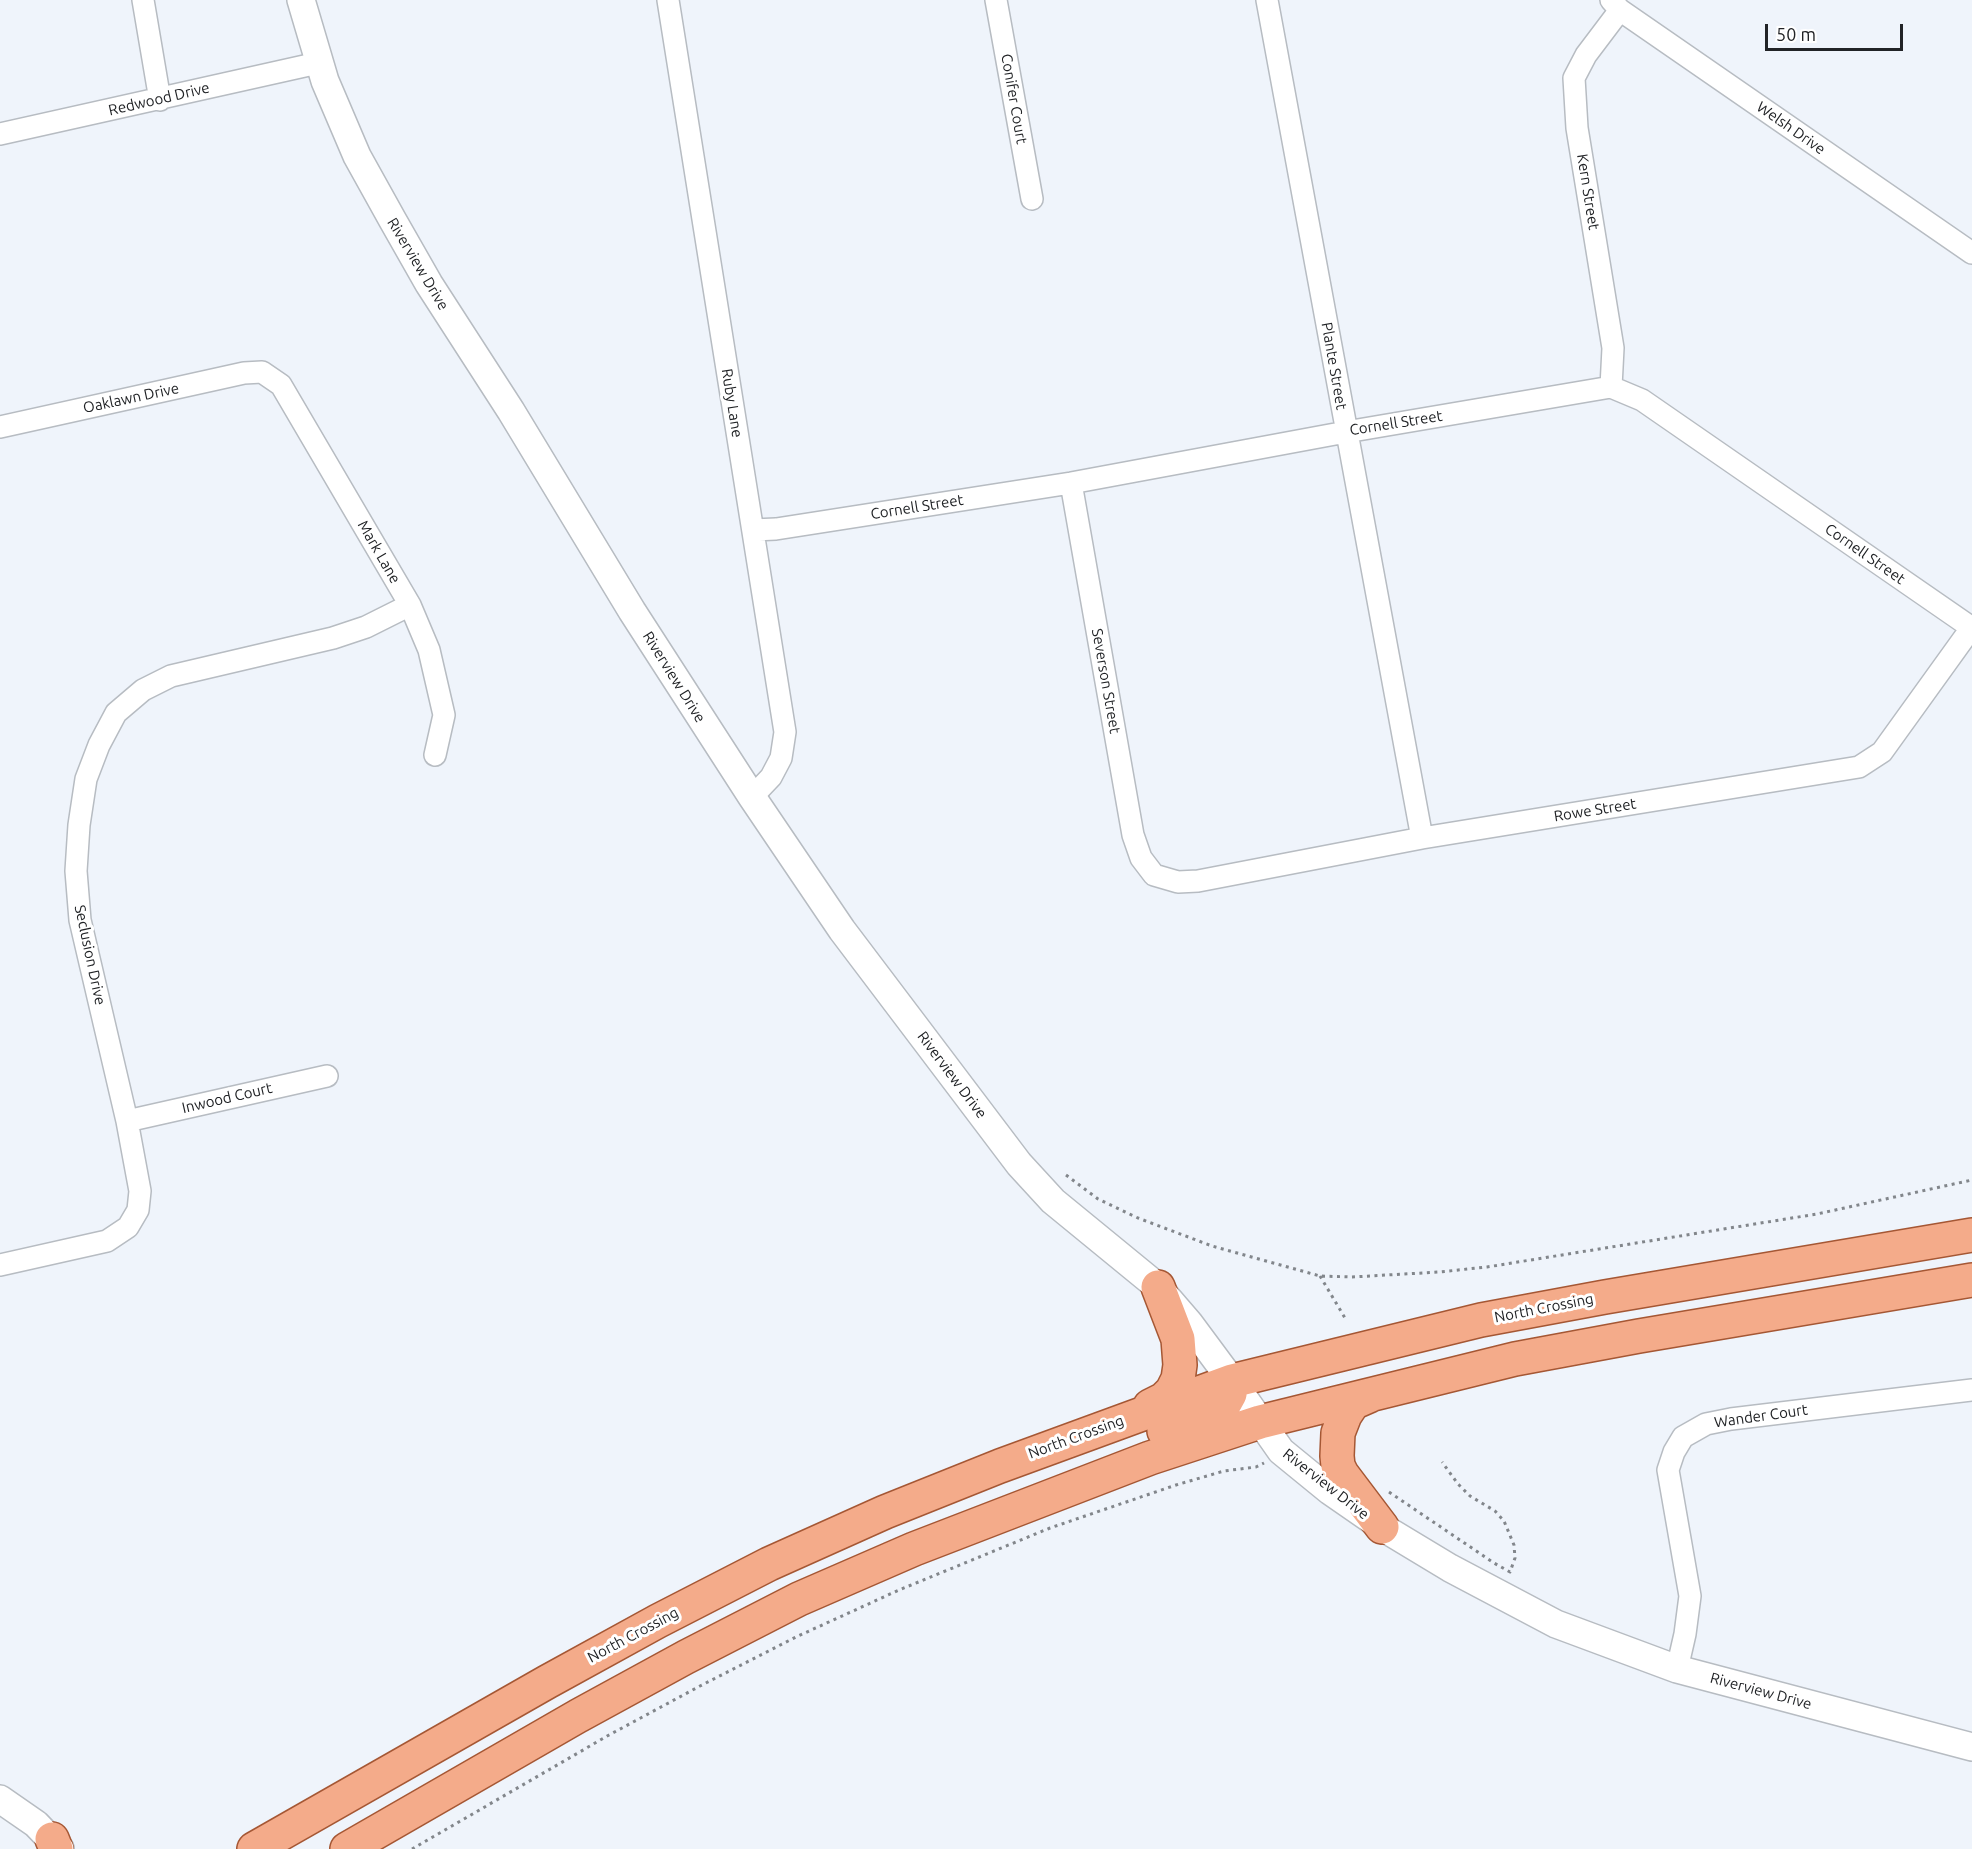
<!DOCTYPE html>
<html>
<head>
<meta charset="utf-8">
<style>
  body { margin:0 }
  #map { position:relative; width:1972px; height:1849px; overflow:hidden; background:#eff4fb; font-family:Ubuntu,sans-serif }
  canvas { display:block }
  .scale { position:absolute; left:1765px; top:24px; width:138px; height:27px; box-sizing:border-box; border:3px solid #212326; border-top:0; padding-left:8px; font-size:18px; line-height:21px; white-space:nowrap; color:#212326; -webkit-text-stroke:4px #fff; paint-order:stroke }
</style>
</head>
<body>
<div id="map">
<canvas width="1972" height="1849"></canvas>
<div class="scale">50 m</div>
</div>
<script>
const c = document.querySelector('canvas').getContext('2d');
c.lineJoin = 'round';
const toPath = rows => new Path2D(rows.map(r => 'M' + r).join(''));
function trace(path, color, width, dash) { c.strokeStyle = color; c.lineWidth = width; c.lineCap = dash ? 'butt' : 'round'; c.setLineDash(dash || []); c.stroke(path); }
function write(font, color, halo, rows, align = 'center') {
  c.font = font + ' Ubuntu,sans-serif'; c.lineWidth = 6; c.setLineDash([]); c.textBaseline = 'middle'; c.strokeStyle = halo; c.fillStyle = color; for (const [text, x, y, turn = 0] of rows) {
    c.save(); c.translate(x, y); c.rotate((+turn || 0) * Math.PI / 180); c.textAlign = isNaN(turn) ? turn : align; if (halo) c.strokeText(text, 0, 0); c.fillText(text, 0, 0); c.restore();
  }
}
const path = toPath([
  [1066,1175,1098,1199,1138,1218,1212,1246,1320,1276,1352,1277,1439,1272,1487,1267,1817,1214,1972,1180],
  [1320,1276,1345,1318],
  [1389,1492,1494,1563,1510,1572,1515,1558,1514,1545,1504,1521,1495,1511,1470,1496,1458,1484,1442,1462],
  [412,1849,609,1735,700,1686,796,1637,899,1590,1050,1528,1176,1485,1224,1471,1256,1467,1264,1463]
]);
const minor = toPath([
  [143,0,160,100],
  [668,0,785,732,781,758,771,777,752,797],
  [996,0,1032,199],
  [1267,0,1422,838],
  [1611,0,1620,10,1972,253],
  [0,134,318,63],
  [1611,387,1613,348,1577,128,1574,78,1586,55,1620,10],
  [0,427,244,373,262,372,281,385,410,605,429,650,444,715,435,755],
  [1071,483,1133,835,1141,858,1154,875,1178,882,1198,881,1422,838,1859,767,1882,752,1972,627],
  [753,530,776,529,1071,483,1346,432,1611,387,1642,400,1972,628],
  [127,1121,327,1076],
  [0,1265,107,1241,128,1227,138,1210,140,1191,127,1121,80,920,76,871,79,825,86,779,99,745,116,713,143,690,171,676,333,638,366,627,410,605],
  [1677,1669,1685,1634,1690,1596,1668,1470,1674,1452,1683,1437,1706,1424,1731,1419,1972,1390]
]);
const tertiary = toPath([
  [301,0,325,81,357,156,392,219,429,284,511,411,632,611,752,797,842,930,1019,1164,1053,1201,1158,1287,1189,1323,1232,1381,1281,1451,1330,1491,1382,1527,1450,1568,1556,1624,1677,1669,1972,1747],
  [0,1799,36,1824,60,1849]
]);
const primary = toPath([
  [1369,1396,1353,1403,1345,1415,1338,1433,1337,1456,1338,1466,1342,1474,1382,1527],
  [1150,1406,1164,1399,1172,1391,1178,1379,1180,1365,1178,1339,1158,1287],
  [1164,1431,1213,1412,1225,1403,1230,1394,1232,1381],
  [52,1839,56,1849],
  [254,1849,547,1682,658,1621,769,1564,885,1512,1000,1466,1232,1381,1481,1320,1605,1297,1972,1235],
  [347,1849,578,1716,686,1657,799,1599,914,1549,1150,1458,1260,1422,1515,1359,1639,1336,1972,1280]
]);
const streetNames = [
  ["Redwood Drive",159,99,-13],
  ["Conifer Court",1014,99,80],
  ["Welsh Drive",1791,128,35],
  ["Kern Street",1588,192,81],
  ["Riverview Drive",418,264,59],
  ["Plante Street",1334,366,80],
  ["Oaklawn Drive",131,398,-12],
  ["Ruby Lane",732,403,81],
  ["Cornell Street",1396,423,-9],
  ["Cornell Street",917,507,-9],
  ["Mark Lane",379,552,60],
  ["Cornell Street",1865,554,35],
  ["Riverview Drive",674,677,58],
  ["Severson Street",1106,681,80],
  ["Rowe Street",1595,810,-9],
  ["Seclusion Drive",90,955,78],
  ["Riverview Drive",952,1075,53],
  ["Inwood Court",227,1098,-13],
  ["North Crossing",1544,1308,-11],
  ["Wander Court",1761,1416,-8],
  ["North Crossing",1076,1437,-20],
  ["Riverview Drive",1326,1484,38],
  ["North Crossing",633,1635,-28],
  ["Riverview Drive",1761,1691,15]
];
trace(minor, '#b7bcc2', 24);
trace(tertiary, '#b7bcc2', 30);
trace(primary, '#a55734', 36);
trace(path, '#82868b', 3, [3, 4.5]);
trace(minor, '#fff', 21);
trace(tertiary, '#fff', 27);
trace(primary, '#f4ab8a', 33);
write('15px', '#212326', '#fff', streetNames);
</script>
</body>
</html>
